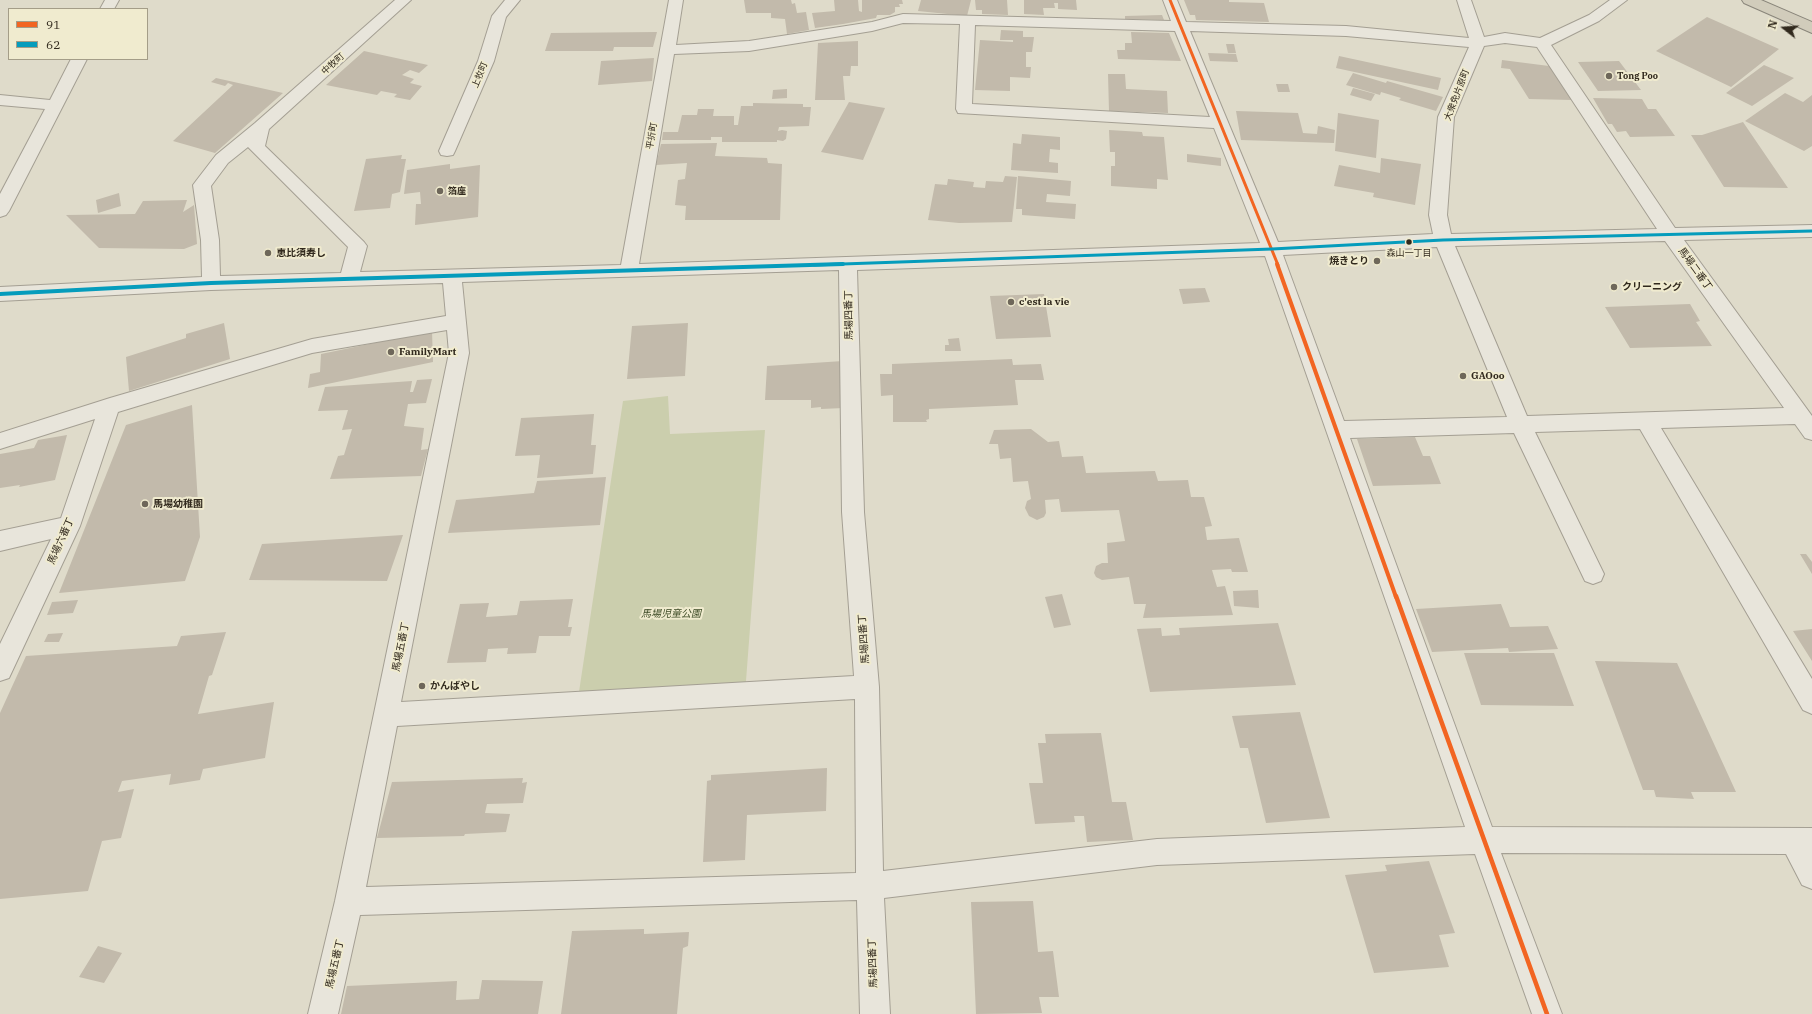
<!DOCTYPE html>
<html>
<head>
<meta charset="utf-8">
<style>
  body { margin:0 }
  #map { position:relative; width:1812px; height:1014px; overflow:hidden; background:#dfdbca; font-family:"IBM Plex Serif",serif }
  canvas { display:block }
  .legend { position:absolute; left:8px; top:8px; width:140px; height:52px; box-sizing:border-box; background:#f0ebcf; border:1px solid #a49d88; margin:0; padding:5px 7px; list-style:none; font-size:12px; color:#31291d }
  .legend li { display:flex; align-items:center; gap:8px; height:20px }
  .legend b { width:20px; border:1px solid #a49d88 }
  .north { position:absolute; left:1764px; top:8px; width:40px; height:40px; -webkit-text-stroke:3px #f0ebcf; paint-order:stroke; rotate:287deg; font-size:11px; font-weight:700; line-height:16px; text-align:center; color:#31291d }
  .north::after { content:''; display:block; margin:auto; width:14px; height:18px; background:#31291d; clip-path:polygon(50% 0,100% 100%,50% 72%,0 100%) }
</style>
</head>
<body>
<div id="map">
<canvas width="1812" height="1014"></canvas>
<ul class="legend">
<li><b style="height:5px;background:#f26522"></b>91</li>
<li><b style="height:5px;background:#059cbc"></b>62</li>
</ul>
<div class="north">N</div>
</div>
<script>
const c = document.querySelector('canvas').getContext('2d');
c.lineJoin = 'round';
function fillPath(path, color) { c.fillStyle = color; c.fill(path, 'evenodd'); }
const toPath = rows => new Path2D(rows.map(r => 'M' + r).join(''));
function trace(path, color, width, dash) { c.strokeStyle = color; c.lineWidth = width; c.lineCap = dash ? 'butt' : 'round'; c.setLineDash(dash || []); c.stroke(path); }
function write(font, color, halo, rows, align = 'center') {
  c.font = font + ' "IBM Plex Serif","Noto Sans JP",serif'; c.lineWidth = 4; c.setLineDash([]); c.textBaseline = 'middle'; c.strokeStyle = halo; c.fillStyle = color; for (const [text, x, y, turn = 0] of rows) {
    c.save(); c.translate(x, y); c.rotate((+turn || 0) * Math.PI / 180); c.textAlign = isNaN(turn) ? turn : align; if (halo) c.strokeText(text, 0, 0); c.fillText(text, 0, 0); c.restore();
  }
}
const green = toPath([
  [668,396,670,434,765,430,745,694,577,705,623,401]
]);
const building = toPath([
  [744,0,791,0,792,4,795,3,797,13,806,12,809,30,787,34,785,19,771,18,771,13,746,13],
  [834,0,858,0,859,11,862,12,862,0,902,0,903,4,899,4,900,7,895,7,895,12,890,15,877,15,876,18,843,24,815,28,812,13,835,11],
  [921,0,971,0,967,16,918,11],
  [975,0,1007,0,1008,15,982,14,982,10,976,10],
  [1024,0,1076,0,1077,10,1058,9,1058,3,1054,3,1055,8,1043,8,1044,15,1024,14],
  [1184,0,1229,0,1229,2,1264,3,1269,22,1196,20,1195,15,1190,15],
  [1162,15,1164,20,1125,19,1125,16],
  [1707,17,1779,49,1731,87,1656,51],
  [1001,30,1023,31,1023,37,1034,37,1032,52,1026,52,1026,67,1031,67,1030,78,1010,77,1010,91,975,90,980,40,1013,42,1013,40,1000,40],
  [657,32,653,47,614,47,613,51,545,51,551,33],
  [1131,32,1169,33,1181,61,1118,59,1117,50,1125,50,1125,43,1132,43],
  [858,41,858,66,851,66,850,76,843,76,845,100,815,100,818,43],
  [1226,44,1234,44,1236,53,1228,53],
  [364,51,428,65,419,73,410,70,402,75,414,79,410,83,422,86,410,100,394,97,397,94,381,91,377,95,326,85],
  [1208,53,1236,54,1238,62,1210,61],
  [1339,56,1441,78,1438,90,1336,68],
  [654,58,652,81,598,85,601,61],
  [1502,60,1549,66,1572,100,1529,99,1510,69,1501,68],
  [1619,61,1641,90,1598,91,1578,62],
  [1764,65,1794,78,1752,106,1726,93],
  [1353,73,1386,83,1387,81,1443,97,1436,111,1399,100,1401,98,1381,92,1380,95,1346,85],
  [1108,74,1125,74,1126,89,1167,91,1168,113,1109,111],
  [216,78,283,93,215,153,173,141,233,85,228,83,225,86,211,82],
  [1276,84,1288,84,1290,92,1278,92],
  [1353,88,1375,94,1371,101,1350,95],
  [787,89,787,98,772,99,773,90],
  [1785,93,1803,102,1812,95,1812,146,1804,151,1745,121],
  [1593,98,1642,99,1648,109,1656,109,1675,136,1630,137,1626,131,1617,132,1612,124,1608,124],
  [849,102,885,108,863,160,821,152],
  [753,103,803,104,803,107,811,107,809,126,779,127,778,131,782,130,787,131,786,139,783,141,777,140,777,142,722,142,722,137,711,137,711,140,662,140,663,132,678,132,682,115,697,115,698,109,714,109,713,116,734,116,734,125,738,125,741,106,753,106],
  [1236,111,1298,113,1303,133,1317,134,1318,126,1335,130,1334,143,1241,140],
  [1338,113,1379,120,1376,158,1335,151],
  [1743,122,1788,188,1724,187,1691,135,1702,135],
  [1109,130,1142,132,1143,136,1164,137,1168,180,1157,179,1157,189,1111,186,1111,166,1115,166,1115,152,1110,152],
  [1022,134,1060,137,1060,150,1050,149,1049,162,1058,163,1058,173,1011,170,1013,143,1021,144],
  [717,143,715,156,767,158,768,163,782,164,780,220,685,220,686,206,675,205,678,180,685,179,687,163,656,165,661,144],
  [1187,154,1221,158,1221,166,1187,162],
  [402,155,401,159,406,159,400,192,392,194,390,208,354,211,366,159],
  [1381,158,1421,164,1415,205,1373,197,1374,193,1334,186,1339,165,1380,173],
  [450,164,450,169,480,165,478,217,415,225,416,204,421,204,420,192,404,194,407,170],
  [1005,176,1017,177,1012,222,959,223,928,220,935,184,947,185,948,179,974,182,973,187,985,188,986,181,1003,182],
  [1018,176,1071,181,1070,196,1047,194,1046,202,1076,204,1075,219,1022,215,1022,209,1016,209],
  [119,193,121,206,98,213,96,200],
  [187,200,183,212,194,205,197,244,184,249,99,248,66,215,135,214,143,201],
  [1205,288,1210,302,1183,304,1179,289],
  [1044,294,1051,337,996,339,990,296],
  [1690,304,1700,321,1696,322,1712,346,1630,348,1605,307],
  [224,323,230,359,129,391,126,357,186,338,186,334],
  [688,323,685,376,627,379,632,326],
  [432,331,433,362,308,388,310,374,320,372,321,354],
  [959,338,961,351,945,351,945,345,949,345,948,339],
  [1012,359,1013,365,1041,364,1044,380,1015,380,1018,405,929,409,929,419,926,420,927,422,893,422,893,395,881,396,880,374,892,374,892,364],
  [843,361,844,408,821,409,821,407,811,408,811,400,765,400,767,366],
  [432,379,426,403,408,404,404,426,424,428,421,450,428,449,421,476,330,479,338,456,344,455,352,429,342,430,348,410,318,411,325,387,412,381,410,392,413,392,417,380],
  [192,405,200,537,185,581,59,593,126,425],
  [594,414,591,445,596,445,593,474,537,478,540,455,515,456,521,418],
  [1031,429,1048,442,1059,441,1062,457,1083,456,1086,473,1155,471,1158,481,1188,480,1191,497,1204,497,1212,526,1205,527,1207,540,1239,538,1248,572,1232,572,1231,569,1212,570,1217,587,1225,586,1233,615,1143,618,1146,604,1134,604,1129,577,1102,580,1096,577,1094,573,1096,566,1102,563,1108,563,1107,543,1125,541,1119,510,1061,512,1059,499,1045,500,1046,513,1044,517,1037,520,1029,516,1025,508,1027,501,1031,499,1028,481,1013,482,1011,458,1000,459,998,444,989,444,994,430],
  [67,435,55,480,19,487,20,485,0,488,0,454,34,448,38,440],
  [1415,437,1423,456,1430,456,1441,484,1373,486,1357,439],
  [606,477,600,525,448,533,456,500,534,493,537,481],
  [403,535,387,581,249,580,262,544],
  [1800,554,1806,554,1812,562,1812,574],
  [1258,590,1259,608,1234,606,1233,591],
  [1062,594,1071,625,1054,628,1045,597],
  [573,599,568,627,572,627,570,636,539,636,536,653,507,654,508,648,488,649,486,662,447,663,460,604,489,603,486,617,517,615,520,601],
  [78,600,73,613,47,615,52,602],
  [1501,604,1510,627,1548,626,1558,649,1509,652,1508,648,1432,652,1416,609],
  [1278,623,1296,685,1150,692,1137,629,1161,628,1162,636,1180,635,1179,628],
  [1812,629,1812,661,1793,631],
  [226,632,212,675,209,676,198,714,274,702,265,758,203,769,200,780,169,785,171,774,122,781,118,792,134,789,121,838,102,841,88,891,0,899,0,713,26,656,177,646,181,636],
  [63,633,59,642,44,642,48,634],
  [1464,653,1554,653,1574,706,1481,705],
  [1595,661,1677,663,1736,792,1691,792,1694,799,1656,797,1654,790,1643,790],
  [1300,712,1330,818,1266,823,1248,748,1240,748,1232,716],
  [1101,733,1112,802,1126,802,1133,840,1087,842,1084,816,1074,816,1075,822,1035,824,1029,783,1043,783,1038,743,1046,743,1045,734],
  [827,768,826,811,747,815,745,860,703,862,707,781,711,780,711,775],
  [523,778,522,783,527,782,523,803,487,804,485,813,510,814,506,832,465,834,464,836,377,838,392,782],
  [1429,861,1455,933,1439,935,1449,967,1374,973,1345,875,1387,871,1385,865],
  [1033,901,1038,952,1053,951,1059,997,1039,997,1042,1013,976,1014,971,902],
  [644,929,644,934,689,932,688,946,683,948,677,1014,561,1014,572,931],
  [98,946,122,953,104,983,79,977],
  [482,980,543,981,538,1014,341,1014,347,986,457,981,456,1000,479,999]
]);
const minor = toPath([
  [105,0,119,0,114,9,100,9,105,0],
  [395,0,411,0,269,129,265,146,364,242,367,246,360,272,621,265,669,0,683,0,676,45,749,41,872,22,903,14,1171,21,1163,0,1177,0,1186,22,1346,26,1469,38,1457,0,1471,0,1484,37,1505,33,1540,38,1589,15,1610,0,1627,0,1599,21,1551,45,1675,228,1812,225,1812,237,1684,240,1812,416,1812,440,1805,438,1795,424,1661,428,1812,679,1812,714,1803,710,1640,429,1535,432,1604,574,1601,581,1593,584,1585,581,1514,433,1350,438,1492,827,1812,828,1812,889,1802,885,1786,854,1501,853,1562,1014,1532,1014,1475,854,1157,865,884,898,890,1014,860,1014,857,900,360,915,338,1014,308,1014,335,901,449,353,447,330,312,353,118,412,80,526,9,678,0,681,0,644,51,539,0,551,0,531,61,518,95,419,0,449,0,433,110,398,312,339,446,316,443,283,211,290,0,301,0,287,202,277,201,240,193,185,196,181,216,155,255,123,395,0],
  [903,23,960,24,956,109,958,113,1214,128,1260,243,639,264,674,54,749,51,872,31,903,23],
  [975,25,1175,31,1210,117,972,104,975,25],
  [1190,31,1346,36,1469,47,1438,117,1429,215,1433,234,1278,242,1190,31],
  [1505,43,1537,47,1657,229,1451,234,1447,215,1454,117,1484,46,1505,43],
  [248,147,348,247,341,273,220,276,219,240,211,186,228,163,248,147],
  [1665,241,1784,408,1527,416,1455,246,1665,241],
  [1437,247,1507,417,1344,421,1283,255,1437,247],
  [1265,256,1465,827,1157,839,883,871,879,687,864,512,857,270,1265,256],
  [839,270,842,512,854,676,401,702,469,353,462,282,839,270],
  [855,699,856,873,366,887,397,726,855,699],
  [505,0,520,0,506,17,494,61,455,151,453,155,447,156,441,155,439,151,478,61,492,16,505,0],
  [71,59,87,59,9,211,6,215,0,217,0,194,45,109,0,105,0,95,50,100,71,59]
]);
const highway = toPath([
  [1742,0,1761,0,1812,22,1812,33,1744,3,1742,0]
]);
const bus1Far2 = toPath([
  [1170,0,1278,265]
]);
const bus1Far1 = toPath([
  [1277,264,1396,597]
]);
const bus1 = toPath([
  [1396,596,1547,1014]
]);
const bus2Far1 = toPath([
  [814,265,1272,249,1443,240,1812,231]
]);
const bus2 = toPath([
  [0,294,211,283,843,264]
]);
const markers = [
  [1609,76,4,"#6e675a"],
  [440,191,4,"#6e675a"],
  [1409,242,3.5,"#31291d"],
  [268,253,4,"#6e675a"],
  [1377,261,4,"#6e675a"],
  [1614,287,4,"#6e675a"],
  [1011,302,4,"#6e675a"],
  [391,352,4,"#6e675a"],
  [1463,376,4,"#6e675a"],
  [145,504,4,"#6e675a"],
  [422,686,4,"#6e675a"]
];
const farStreetnames = [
  ["中牧町",333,64,-42],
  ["上牧町",480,75,-68],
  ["大衆免片原町",1457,95,-69],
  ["平折町",652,136,-80]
];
const farPoinames = [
  ["Tong Poo",1617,76],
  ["箔座",448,191]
];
const busNames = [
  ["森山一丁目",1409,253]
];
const poiNames = [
  ["恵比須寿し",276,253],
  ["焼きとり",1369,261,"right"],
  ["クリーニング",1622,287],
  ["c'est la vie",1019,302],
  ["FamilyMart",399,352],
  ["GAOoo",1471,376],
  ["馬場幼稚園",153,504],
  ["かんばやし",430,686]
];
const streetNames = [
  ["馬場二番丁",1695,269,54],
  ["馬場四番丁",849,315,-91],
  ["馬場六番丁",61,541,-66],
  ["馬場四番丁",864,639,-94],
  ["馬場五番丁",401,647,-79],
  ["馬場四番丁",873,963,-92],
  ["馬場五番丁",335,964,-77]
];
const parkNames = [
  ["馬場児童公園",671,614]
];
fillPath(green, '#cbcead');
fillPath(building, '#c2baab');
trace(minor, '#a49f93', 2);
trace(highway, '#89857a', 2);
fillPath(minor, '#e8e5db');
fillPath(highway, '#d1ccbb');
trace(bus1Far2, '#f26522', 3);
trace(bus1Far1, '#f26522', 4);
trace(bus1, '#f26522', 4.5);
trace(bus2Far1, '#059cbc', 3);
trace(bus2, '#059cbc', 4);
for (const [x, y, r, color] of markers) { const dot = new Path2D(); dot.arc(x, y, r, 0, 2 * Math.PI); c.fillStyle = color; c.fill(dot); trace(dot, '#f0ebcf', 1.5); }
write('9px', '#31291d', '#f0ebcf', farStreetnames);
write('bold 9px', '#31291d', '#f0ebcf', farPoinames, 'left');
write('9px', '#31291d', '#f0ebcf', busNames);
write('bold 10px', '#31291d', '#f0ebcf', poiNames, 'left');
write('10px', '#31291d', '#f0ebcf', streetNames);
write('italic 10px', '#3d4b26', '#f0ebcf', parkNames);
</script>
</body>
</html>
